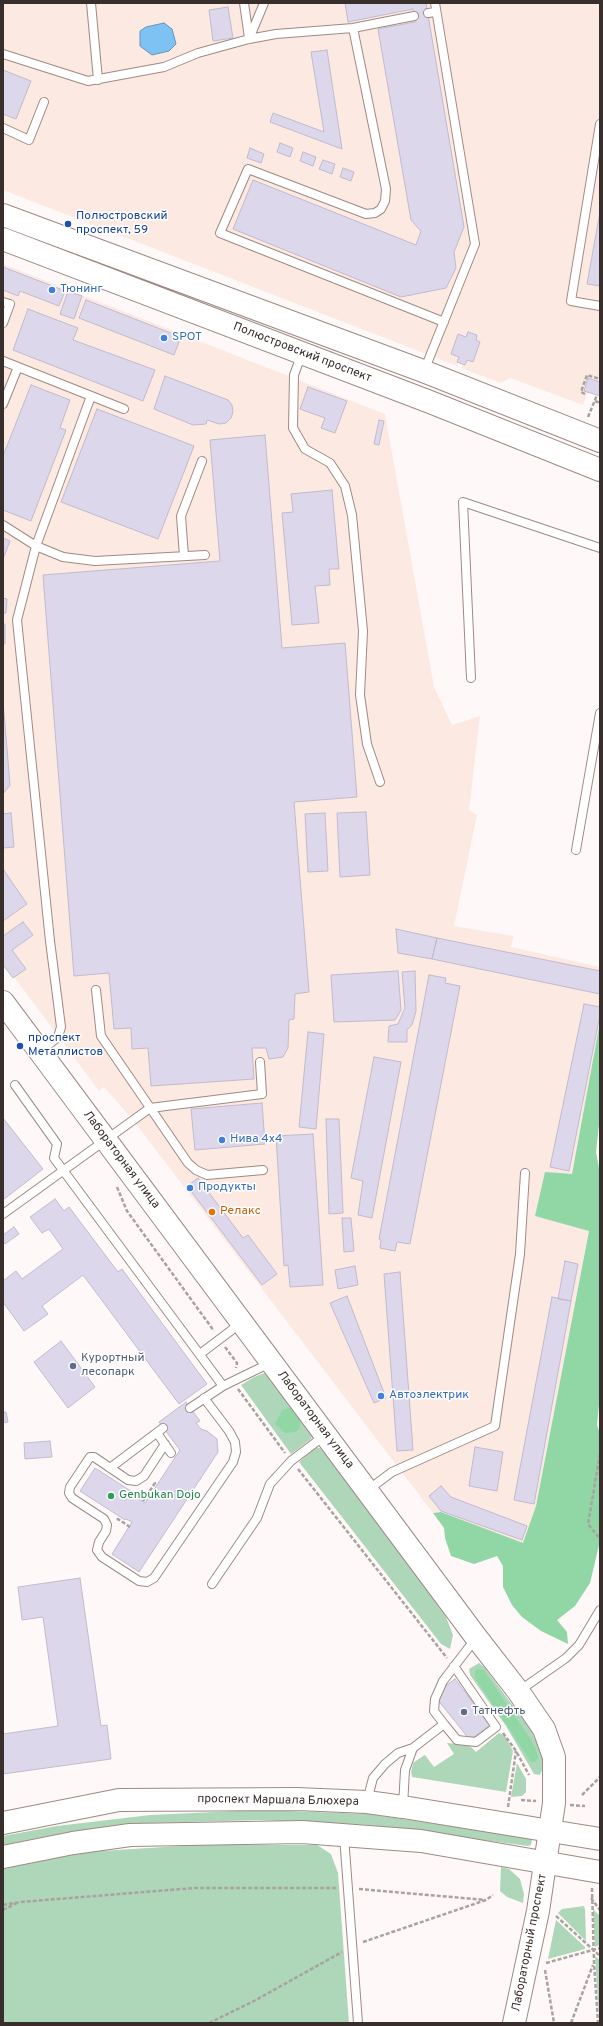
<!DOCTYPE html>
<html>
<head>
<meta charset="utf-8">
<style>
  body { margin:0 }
  #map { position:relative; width:603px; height:2026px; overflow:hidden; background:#fef9f8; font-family:Overpass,sans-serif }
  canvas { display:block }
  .frame { position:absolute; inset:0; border:4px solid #382f2c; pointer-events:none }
</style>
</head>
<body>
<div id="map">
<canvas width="603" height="2026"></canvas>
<div class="frame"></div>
</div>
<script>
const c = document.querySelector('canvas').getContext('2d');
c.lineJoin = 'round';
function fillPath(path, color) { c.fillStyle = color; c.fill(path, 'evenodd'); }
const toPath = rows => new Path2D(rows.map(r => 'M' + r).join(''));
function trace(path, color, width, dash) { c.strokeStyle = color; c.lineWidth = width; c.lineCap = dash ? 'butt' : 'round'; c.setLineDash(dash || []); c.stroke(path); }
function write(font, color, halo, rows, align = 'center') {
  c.font = font + ' Overpass,sans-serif'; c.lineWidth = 3; c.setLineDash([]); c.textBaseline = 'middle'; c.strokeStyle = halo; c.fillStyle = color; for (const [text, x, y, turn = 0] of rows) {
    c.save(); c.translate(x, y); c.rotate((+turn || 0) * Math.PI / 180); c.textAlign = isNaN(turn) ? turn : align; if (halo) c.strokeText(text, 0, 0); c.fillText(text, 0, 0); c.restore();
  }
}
const built = toPath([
  [3,3,600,3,600,396,588,392,583,405,510,378,501,383,461,368,463,365,458,363,457,366,3,190],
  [3,264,385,414,434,687,452,725,480,716,469,810,477,815,454,926,514,936,511,947,600,967,600,1022,572,1174,535,1216,589,1230,536,1506,523,1544,441,1512,433,1513,133,1120,104,1087,99,1091,3,962]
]);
const green = toPath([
  [270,1371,313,1434,311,1439,291,1454,241,1385,254,1377],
  [316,1447,325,1450,446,1617,453,1635,450,1649,441,1644,299,1462],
  [479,1663,484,1667,531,1730,542,1755,543,1768,540,1775,534,1774,506,1726,470,1675,469,1669],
  [499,1733,505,1736,513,1751,506,1792,412,1777,411,1772,413,1763,423,1756,425,1755,434,1767,454,1754,447,1743,469,1745,476,1752],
  [517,1763,526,1779,526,1792,522,1796,511,1797],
  [260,1810,369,1814,529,1838,532,1840,531,1845,528,1846,369,1825,260,1820,151,1823,58,1834,3,1845,3,1836,57,1826,150,1815],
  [196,1845,317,1845,331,1854,338,1873,349,2023,3,2023,3,1869,85,1852],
  [501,1867,509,1869,520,1879,524,1894,523,1903,507,1897,500,1891],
  [584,1906,585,1909,586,1941,558,1913,562,1909],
  [593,1909,600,1916,600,1945,595,1947],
  [556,1920,585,1947,585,1949,548,1959],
  [595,1956,600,1960,599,2017]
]);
const forest = toPath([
  [600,1022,600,1116,596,1152,600,1173,600,1395,597,1425,600,1433,600,1541,590,1583,575,1606,557,1620,567,1632,568,1644,541,1631,522,1617,512,1605,503,1587,503,1566,497,1556,474,1564,451,1556,445,1538,444,1528,433,1513,441,1512,523,1543,536,1506,589,1231,535,1216,545,1172,572,1174],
  [292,1407,300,1415,300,1428,296,1432,285,1433,275,1424,282,1410],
  [477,1669,484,1670,529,1737,536,1749,538,1757,536,1762,531,1762,475,1678,475,1671]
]);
const water = toPath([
  [164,23,172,29,176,44,169,51,152,55,140,46,140,31,146,27,164,23]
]);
const building = toPath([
  [345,3,426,3,464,227,454,252,456,268,446,288,401,297,233,229,253,180,416,245,421,231,411,220,378,29,415,22,413,9,348,22,345,3],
  [228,7,233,38,213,41,209,10,228,7],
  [327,50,342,149,270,122,273,113,324,132,311,52,327,50],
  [3,70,31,81,16,119,3,114,3,70],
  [280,143,293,148,290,157,277,152,280,143],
  [250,148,264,154,261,163,247,158,250,148],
  [303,152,316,157,313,166,300,161,303,152],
  [323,160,335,164,332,174,319,169,323,160],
  [343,168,354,172,351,181,340,177,343,168],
  [600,212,600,286,587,284,600,212],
  [3,267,65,291,59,306,20,291,18,296,3,290,3,267],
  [68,291,82,296,74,319,60,314,68,291],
  [86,300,181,337,174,355,79,318,86,300],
  [28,309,78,328,73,340,155,370,143,401,13,350,28,309],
  [468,332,477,335,476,340,480,342,473,362,467,360,465,365,457,362,459,357,451,354,458,334,466,337,468,332],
  [165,376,228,400,232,405,233,412,231,418,226,423,219,424,207,420,206,424,193,425,154,409,165,376],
  [588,378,600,382,600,396,584,391,588,378],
  [31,385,70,400,60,428,66,430,31,521,3,510,3,456,31,385],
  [308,387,347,401,335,433,321,428,325,418,300,409,308,387],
  [97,409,194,446,158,539,61,502,97,409],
  [379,420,384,421,379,445,374,444,379,420],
  [265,435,282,648,345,643,357,797,294,802,309,992,295,994,294,1019,289,1020,288,1048,283,1057,269,1059,266,1048,252,1048,254,1079,151,1086,148,1048,132,1049,131,1028,114,1029,109,973,74,976,43,575,220,561,210,440,265,435],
  [332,490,339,569,329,569,330,585,315,586,319,623,292,625,282,513,293,512,291,494,332,490],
  [3,538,10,541,3,559,3,538],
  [3,598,7,599,6,613,3,613,3,598],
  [3,624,5,624,5,644,3,644,3,624],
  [3,701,10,785,3,794,3,701],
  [366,812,370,875,340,877,337,813,366,812],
  [11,813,14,847,3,848,3,814,11,813],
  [325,813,328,871,308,872,305,814,325,813],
  [3,869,27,904,3,921,3,869],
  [23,922,33,935,12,950,26,969,13,978,3,965,3,936,23,922],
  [396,929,437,938,432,959,398,953,396,929],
  [437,938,600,971,600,994,432,959,437,938],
  [398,971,401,1010,395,1020,334,1022,331,975,398,971],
  [415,971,416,1011,412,1025,407,1030,407,1042,388,1042,389,1026,398,1024,405,1008,402,972,415,971],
  [429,975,446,978,445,983,460,986,410,1244,397,1242,395,1251,380,1248,381,1240,379,1239,429,975],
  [584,1004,600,1007,600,1015,569,1171,550,1167,584,1004],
  [308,1032,324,1034,316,1129,299,1127,308,1032],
  [374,1057,401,1062,372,1218,358,1215,363,1181,351,1178,374,1057],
  [262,1103,265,1144,195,1150,191,1109,262,1103],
  [3,1118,43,1169,3,1200,3,1118],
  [326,1119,339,1119,343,1213,329,1214,326,1119],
  [313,1134,323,1285,290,1287,288,1265,284,1266,276,1136,313,1134],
  [198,1178,243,1238,248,1235,277,1274,262,1285,187,1186,198,1178],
  [55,1199,64,1211,69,1207,118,1272,122,1269,207,1384,179,1404,83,1275,42,1306,48,1314,24,1331,3,1302,3,1281,16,1271,22,1279,63,1249,49,1229,42,1233,30,1217,55,1199],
  [342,1218,351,1218,354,1251,344,1252,342,1218],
  [14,1227,19,1234,5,1244,3,1241,3,1235,14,1227],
  [565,1261,578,1264,571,1301,558,1299,565,1261],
  [355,1266,358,1285,338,1289,335,1270,355,1266],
  [400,1272,413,1450,397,1451,384,1274,400,1272],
  [347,1296,386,1398,374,1403,330,1303,347,1296],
  [552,1297,571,1301,534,1504,514,1500,552,1297],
  [61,1341,95,1387,68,1408,34,1362,61,1341],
  [186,1402,200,1421,196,1423,201,1429,207,1431,217,1439,218,1452,139,1572,112,1554,132,1522,126,1519,125,1520,80,1491,95,1468,140,1497,139,1499,145,1503,180,1450,159,1422,186,1402],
  [3,1412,6,1412,8,1422,3,1423,3,1412],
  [50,1441,52,1457,25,1459,24,1443,50,1441],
  [475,1447,503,1452,497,1491,469,1486,475,1447],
  [441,1486,451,1497,527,1526,522,1540,441,1511,429,1496,441,1486],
  [80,1578,101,1726,107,1725,111,1759,3,1774,3,1734,58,1726,43,1617,22,1620,18,1587,80,1578],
  [455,1679,490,1725,470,1740,437,1699,443,1688,455,1679]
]);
const path = toPath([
  [585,394,581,392,587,375,600,379],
  [595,401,600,403],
  [588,417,597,395],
  [117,1187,127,1211,214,1331],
  [225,1347,237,1363,236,1368],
  [238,1389,285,1453],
  [600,1454,588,1524,600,1539],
  [298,1469,447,1658],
  [143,1501,155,1483,153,1482],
  [117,1520,118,1519,130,1527],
  [503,1733,516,1751,529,1775],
  [582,1795,600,1777],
  [521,1800,536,1801],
  [570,1805,585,1806],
  [508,1807,516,1751],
  [592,1888,594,1963,598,2023],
  [359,1889,486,1900],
  [591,1898,600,1910],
  [3,1905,21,1902,194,1888,338,1888],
  [3,1910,17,1903],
  [556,1916,600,1956],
  [363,1942,486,1900,493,1895],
  [546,1963,600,1948],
  [545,1970,554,2023],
  [209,2023,254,2001,342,1952],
  [571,2023,593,1965]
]);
const lane = toPath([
  [91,3,98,80],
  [244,3,249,38],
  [428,13,436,12],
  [353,28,386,189,385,201,381,209,375,213,366,214,248,169,220,233,444,322],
  [249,39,264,3],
  [3,54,88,81,164,67,198,53,249,39,276,34,353,28,414,16],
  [600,124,571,301,600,306],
  [3,128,29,140,44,102],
  [3,302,10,304,3,323],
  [302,353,294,375,293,428,305,449,330,463,345,486,352,515,363,631,360,695,367,744,380,782],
  [3,361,124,409],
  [424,371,475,244,435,3],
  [3,404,18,367],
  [3,525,36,546,63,557,95,561,205,555],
  [184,556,181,516,202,461],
  [471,678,463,502,600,548],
  [576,850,600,713],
  [96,990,101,1036,188,1163,196,1170,207,1175,263,1170],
  [41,1051,58,1037,61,1027,50,941,17,620,36,546,91,396],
  [15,1085,57,1144,54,1158,223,1386],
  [3,1214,150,1108,262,1094,260,1062],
  [200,1354,241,1323],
  [190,1408,223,1386,264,1366,270,1362],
  [157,1433,171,1453],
  [165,1444,144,1476,136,1481,128,1480,94,1457,90,1457,70,1487,69,1493,72,1498,104,1519,107,1525,106,1531,99,1542,97,1550,102,1557,139,1581,147,1582,154,1578,233,1462,236,1452,235,1442,229,1431,204,1398],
  [110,1468,163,1428],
  [368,1490,392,1472,495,1426,520,1254,525,1173],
  [212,1584,257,1518,270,1484,291,1461,324,1436],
  [519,1691,566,1658,579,1645,600,1610],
  [444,1724,457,1740,476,1742,496,1727,454,1666],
  [367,1801,373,1778,385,1764,398,1753,413,1748,444,1724,434,1711,435,1699,443,1681,476,1638],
  [403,1806,405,1770,413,1748],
  [344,1836,358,2023]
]);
const secondary = toPath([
  [3,215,423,371,600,441],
  [3,239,430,402,600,470],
  [3,1002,476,1637,518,1691,544,1729,554,1757,554,1803,538,1911,514,2023]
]);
const primary = toPath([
  [3,1823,119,1800,297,1799,367,1802,403,1807,600,1839],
  [3,1857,73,1843,130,1835,302,1832,421,1841,600,1872]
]);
const markers = [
  [68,224,4,"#1a4fb4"],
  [52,290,4,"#3f7fe0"],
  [164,338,4,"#3f7fe0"],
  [20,1046,4,"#1a4fb4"],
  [222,1140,4,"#3f7fe0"],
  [190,1188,4,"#3f7fe0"],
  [212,1212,4,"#e8710a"],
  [73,1366,4,"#5c6f8a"],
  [381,1396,4,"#3f7fe0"],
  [111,1496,4,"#2e9e5b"],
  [464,1712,4,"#5c6f8a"]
];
const transitNames = [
  ["Полюстровский",76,217],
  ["проспект, 59",76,231],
  ["проспект",28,1039],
  ["Металлистов",28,1053]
];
const shopNames = [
  ["Тюнинг",60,290],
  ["SPOT",172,338],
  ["Нива 4х4",230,1140],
  ["Продукты",198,1188],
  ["Автоэлектрик",389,1396]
];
const streetNames = [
  ["Полюстровский проспект",302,353,21],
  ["Лабораторная улица",121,1160,53],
  ["Лабораторная улица",315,1420,53],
  ["проспект Маршала Блюхера",278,1801,1],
  ["Лабораторный проспект",530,1943,-79]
];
const foodNames = [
  ["Релакс",220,1212]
];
const serviceNames = [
  ["Курортный",81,1359],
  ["лесопарк",81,1373],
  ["Татнефть",472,1712]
];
const leisureNames = [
  ["Genbukan Dojo",119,1496]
];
fillPath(built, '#fce9e2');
fillPath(green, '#aed7b9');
fillPath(forest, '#91d7a6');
fillPath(water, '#7dc2f3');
trace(water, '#6896b7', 1);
fillPath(building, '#ddd7eb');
trace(building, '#c1bbce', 1);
trace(lane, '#9e8a83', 10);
trace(secondary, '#9e8a83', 24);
trace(primary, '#9e8a83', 24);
trace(path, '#a9a2a0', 2.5, [4, 2]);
trace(lane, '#fff', 8);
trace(secondary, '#fff', 22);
trace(primary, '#fff', 22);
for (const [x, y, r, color] of markers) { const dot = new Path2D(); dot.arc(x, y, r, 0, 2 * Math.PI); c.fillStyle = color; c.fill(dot); trace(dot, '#fff', 1.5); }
write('12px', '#164399', '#fff', transitNames, 'left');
write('12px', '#366cbe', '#fff', shopNames, 'left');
write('12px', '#382f2c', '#fff', streetNames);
write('12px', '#c56008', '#fff', foodNames, 'left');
write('12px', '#4e5e75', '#fff', serviceNames, 'left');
write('12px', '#27864d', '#fff', leisureNames, 'left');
</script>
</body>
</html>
